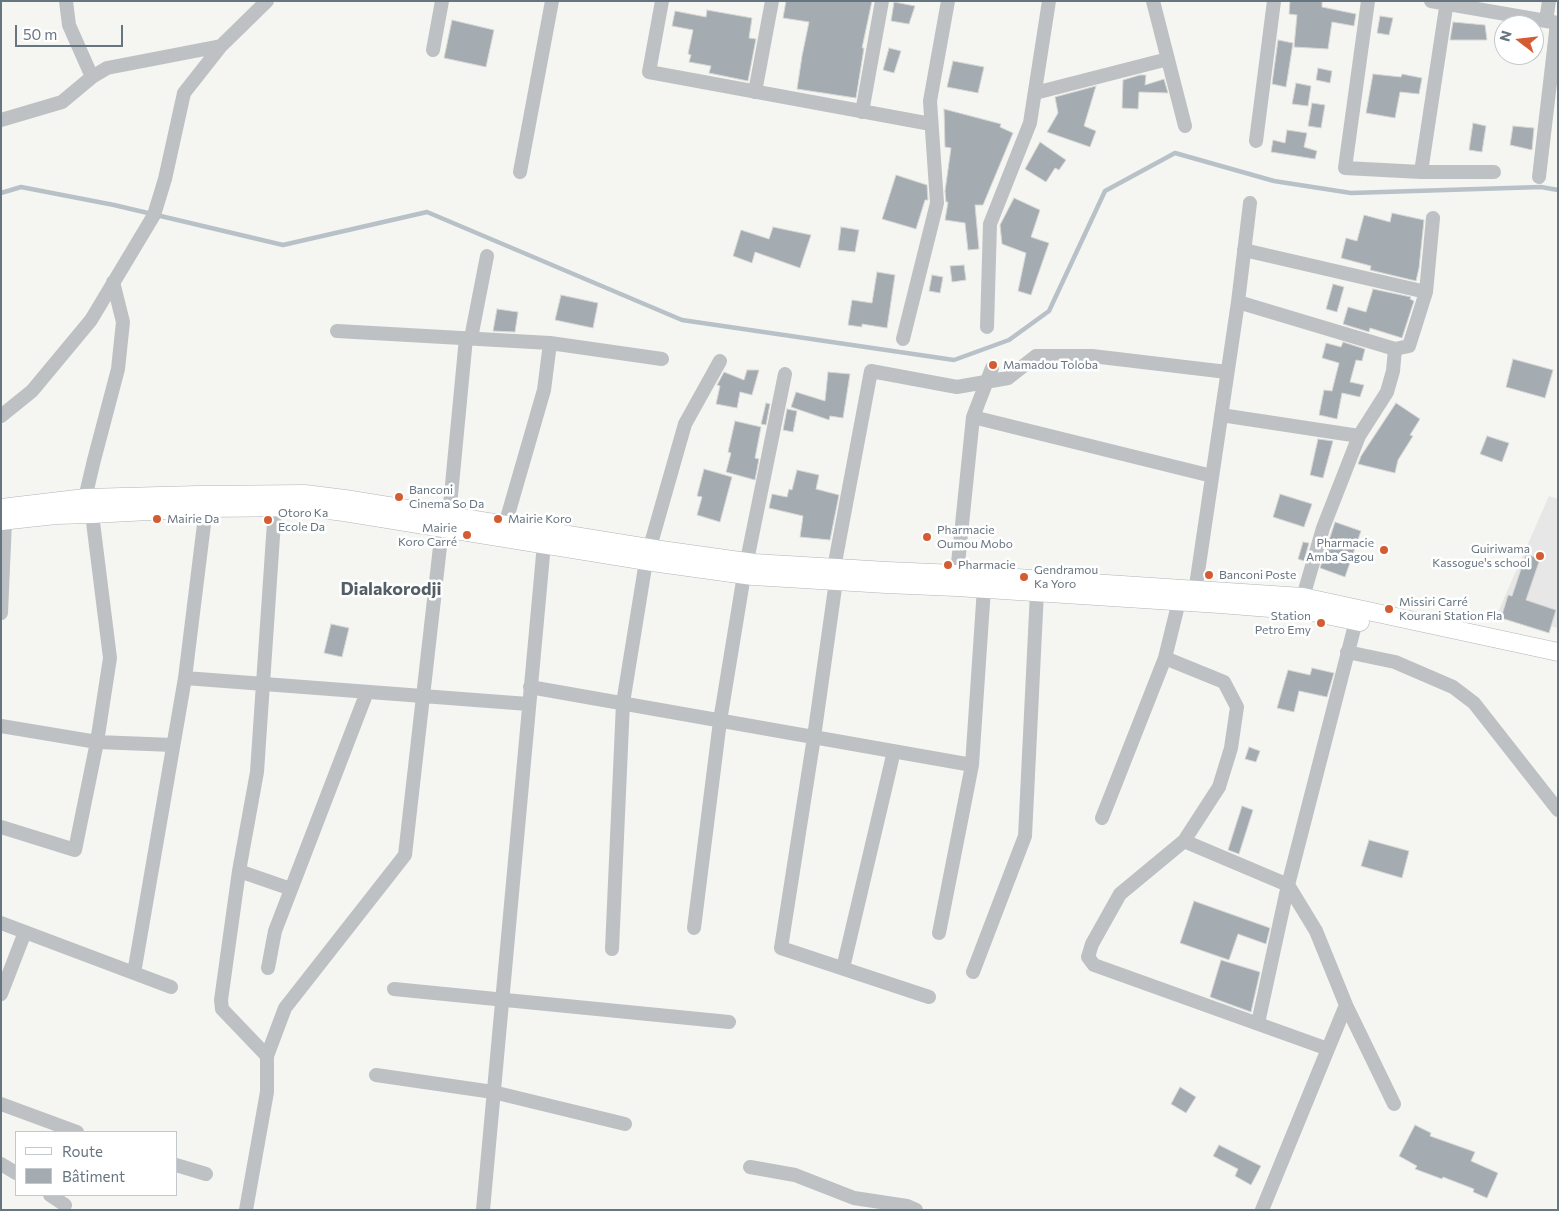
<!DOCTYPE html>
<html>
<head>
<meta charset="utf-8">
<style>
  body { margin:0 }
  #map { position:relative; width:1559px; height:1211px; overflow:hidden; background:#f5f5f2; font-family:Commissioner,sans-serif }
  canvas { display:block }
  .frame { position:absolute; inset:0; border:2px solid #677581; pointer-events:none }
  .legend { position:absolute; left:15px; top:1131px; width:162px; height:65px; box-sizing:border-box; background:#fff; border:1px solid #c2c8cd; margin:0; padding:6px 9px; list-style:none; font-size:15px; color:#677581 }
  .legend li { display:flex; align-items:center; gap:10px; height:25px }
  .legend b { width:25px; border:1px solid #c2c8cd }
  .north { position:absolute; left:1494px; top:15px; width:50px; height:50px; box-sizing:border-box; background:#fff; border:1px solid #c2c8cd; border-radius:50%; rotate:286deg; font-size:14px; font-weight:700; line-height:20px; text-align:center; color:#677581 }
  .north::after { content:''; display:block; margin:auto; width:18px; height:22px; background:#d45c33; clip-path:polygon(50% 0,100% 100%,50% 72%,0 100%) }
  .scale { position:absolute; left:15px; top:25px; width:108px; height:22px; box-sizing:border-box; border:2px solid #677581; border-top:0; padding-left:6px; font-size:15px; line-height:18px; white-space:nowrap; color:#677581; -webkit-text-stroke:4px #fff; paint-order:stroke }
</style>
</head>
<body>
<div id="map">
<canvas width="1559" height="1211"></canvas>
<div class="frame"></div>
<ul class="legend">
<li><b style="height:6px;background:#fff"></b>Route</li>
<li><b style="height:14px;background:#a5acb1"></b>Bâtiment</li>
</ul>
<div class="north">N</div>
<div class="scale">50 m</div>
</div>
<script>
const c = document.querySelector('canvas').getContext('2d');
c.lineJoin = 'round';
function fillPath(path, color) { c.fillStyle = color; c.fill(path, 'evenodd'); }
const toPath = rows => new Path2D(rows.map(r => 'M' + r).join(''));
function trace(path, color, width, dash) { c.strokeStyle = color; c.lineWidth = width; c.lineCap = dash ? 'butt' : 'round'; c.setLineDash(dash || []); c.stroke(path); }
function write(font, color, halo, rows, align = 'center') {
  c.font = font + ' Commissioner,sans-serif'; c.lineWidth = 5; c.setLineDash([]); c.textBaseline = 'middle'; c.strokeStyle = halo; c.fillStyle = color; for (const [text, x, y, turn = 0] of rows) {
    c.save(); c.translate(x, y); c.rotate((+turn || 0) * Math.PI / 180); c.textAlign = isNaN(turn) ? turn : align; if (halo) c.strokeText(text, 0, 0); c.fillText(text, 0, 0); c.restore();
  }
}
const built = toPath([
  [1549,496,1558,499,1558,628,1498,612]
]);
const stream = toPath([
  [1,193,21,187,114,205,283,245,427,212,682,320,954,360,1009,340,1049,311,1105,191,1175,153,1274,181,1351,193,1541,187,1558,190]
]);
const building = toPath([
  [786,1,872,1,862,48,864,48,856,98,797,89,802,56,809,22,783,18,786,1],
  [1290,1,1322,1,1322,7,1356,14,1354,26,1332,22,1328,49,1294,47,1297,15,1289,14,1290,1],
  [894,2,915,6,909,24,891,21,894,2],
  [707,10,752,18,749,38,756,39,748,81,709,73,711,66,689,62,691,55,688,54,693,30,672,26,675,11,706,17,707,10],
  [1380,16,1393,18,1389,35,1377,33,1380,16],
  [452,20,494,30,486,67,444,58,452,20],
  [1453,22,1485,25,1487,40,1450,40,1453,22],
  [1278,40,1293,43,1286,87,1272,84,1278,40],
  [889,48,901,51,894,73,883,70,889,48],
  [953,61,984,67,978,93,947,87,953,61],
  [1318,68,1332,71,1330,83,1316,80,1318,68],
  [1373,74,1401,77,1402,74,1422,78,1419,94,1400,92,1395,118,1366,113,1373,74],
  [1140,75,1146,75,1145,85,1164,79,1168,93,1139,92,1138,109,1122,108,1123,80,1140,75],
  [1296,83,1311,86,1308,106,1292,104,1296,83],
  [1096,86,1084,126,1096,131,1090,147,1047,132,1058,113,1055,97,1096,86],
  [1312,103,1325,105,1321,128,1308,126,1312,103],
  [944,109,1001,124,1000,127,1013,133,983,205,975,205,979,249,968,250,965,223,945,220,948,202,946,202,945,191,951,148,945,147,944,109],
  [1473,123,1486,126,1482,152,1469,150,1473,123],
  [1513,126,1534,128,1532,150,1510,145,1513,126],
  [1287,130,1307,133,1304,147,1317,151,1315,159,1271,152,1273,140,1285,143,1287,130],
  [1040,142,1066,160,1059,170,1055,168,1046,182,1025,169,1040,142],
  [896,175,927,185,928,200,925,200,916,229,882,219,896,175],
  [1014,198,1040,210,1031,237,1049,243,1031,295,1018,291,1026,253,1002,244,1000,225,1014,198],
  [1392,213,1424,220,1419,268,1416,281,1370,270,1371,266,1341,258,1346,238,1357,241,1364,215,1390,222,1392,213],
  [773,227,811,235,800,268,755,252,752,263,733,256,741,230,769,239,773,227],
  [841,227,859,230,855,252,838,250,841,227],
  [964,265,966,280,952,282,950,266,964,265],
  [877,272,895,275,887,328,862,324,862,327,848,325,852,300,872,303,877,272],
  [932,275,943,277,940,293,929,291,932,275],
  [1333,284,1344,287,1337,312,1326,309,1333,284],
  [1373,289,1411,297,1410,299,1414,301,1402,338,1370,328,1369,332,1343,324,1348,307,1366,312,1373,289],
  [561,295,598,303,593,328,555,320,561,295],
  [497,309,518,312,515,332,493,331,497,309],
  [1343,342,1365,349,1362,361,1356,360,1350,382,1364,385,1360,397,1342,393,1337,419,1319,415,1324,390,1332,391,1339,363,1322,358,1326,343,1341,347,1343,342],
  [1513,359,1553,370,1545,398,1506,387,1513,359],
  [747,370,759,370,752,395,740,392,737,408,716,404,720,386,717,385,724,372,744,380,747,370],
  [828,372,850,374,843,418,830,416,829,420,791,407,796,392,825,401,828,372],
  [766,403,770,404,766,425,761,424,766,403],
  [1396,403,1420,419,1410,435,1413,436,1398,460,1395,473,1358,464,1361,456,1396,403],
  [787,409,797,411,793,432,783,430,787,409],
  [735,421,761,427,755,458,759,459,755,480,726,472,731,453,728,452,735,421],
  [1487,436,1509,443,1502,462,1480,454,1487,436],
  [1318,439,1333,441,1323,478,1310,475,1318,439],
  [704,469,732,477,720,522,697,515,702,497,697,496,704,469],
  [797,470,819,475,816,489,839,495,830,540,800,537,803,516,769,508,772,494,787,497,789,489,792,490,797,470],
  [1280,494,1312,504,1304,527,1273,517,1280,494],
  [1335,522,1361,531,1345,577,1320,568,1335,522],
  [1303,542,1309,543,1304,561,1298,559,1303,542],
  [1526,554,1540,559,1526,600,1556,610,1549,633,1501,618,1508,595,1512,596,1526,554],
  [331,624,349,628,342,657,324,653,331,624],
  [1312,668,1334,673,1327,697,1299,691,1294,712,1277,708,1288,670,1310,675,1312,668],
  [1249,747,1260,751,1256,762,1245,759,1249,747],
  [1242,806,1253,810,1239,854,1228,850,1242,806],
  [1369,840,1409,851,1402,878,1361,866,1369,840],
  [1194,901,1270,928,1266,944,1238,934,1229,960,1180,943,1194,901],
  [1221,960,1260,972,1251,1012,1210,997,1221,960],
  [1180,1087,1196,1097,1186,1113,1171,1104,1180,1087],
  [1415,1125,1431,1133,1430,1136,1475,1152,1471,1161,1498,1173,1487,1198,1473,1192,1474,1189,1443,1177,1442,1179,1415,1169,1417,1166,1399,1156,1415,1125],
  [1219,1145,1261,1166,1251,1185,1235,1176,1238,1169,1213,1156,1219,1145]
]);
const minor = toPath([
  [66,1,69,25,92,77],
  [662,1,649,72,931,124],
  [1153,1,1185,126],
  [1368,1,1345,168,1421,172,1494,172],
  [1431,1,1558,23],
  [1546,21,1549,1],
  [433,50,442,1],
  [755,92,772,1],
  [1035,93,1168,59],
  [862,112,882,1],
  [1,120,62,102,92,77,107,68,221,46],
  [1256,141,1274,1],
  [520,172,552,1],
  [1421,172,1447,1],
  [1539,177,1557,23],
  [1244,250,1426,292],
  [1238,302,1395,349,1409,346,1426,292,1433,218],
  [987,327,990,224,1030,123,1049,1],
  [337,331,550,343,662,359],
  [471,338,487,256],
  [903,339,937,203,930,101,948,1],
  [1221,415,1359,436],
  [1,416,32,391,91,320,154,215,165,179,184,93,221,46,267,1],
  [973,417,1212,476],
  [85,498,94,460,118,369,123,322,113,282],
  [449,516,466,338],
  [505,525,544,390,550,343],
  [956,583,973,417,992,368],
  [1303,597,1323,528,1359,436,1387,392,1393,371,1395,349],
  [1194,599,1238,302,1250,203],
  [1,613,5,521],
  [1347,652,1395,662,1453,687,1474,703,1558,810],
  [1165,658,1224,682,1237,707,1231,748,1219,787,1184,841,1120,894,1092,944,1088,957,1094,965,1108,970,1328,1049],
  [185,678,528,704],
  [530,687,972,765],
  [1,726,97,742,173,745],
  [1102,818,1165,658,1181,593],
  [1,827,75,850,97,742,110,658,92,514],
  [1184,841,1288,885,1316,931,1346,1005,1394,1104],
  [239,871,291,889],
  [1,923,171,987],
  [694,928,720,721,744,575,785,374],
  [939,933,972,765,984,588],
  [612,949,623,703,646,561,685,424,720,361],
  [268,968,275,931,367,692],
  [843,968,894,751],
  [973,972,1025,836,1037,592],
  [134,973,185,678,206,508],
  [394,989,729,1022],
  [1,994,25,932],
  [929,997,781,948,814,737,836,581,834,568,871,371,957,387,1008,378,1036,356,1092,356,1227,372],
  [1258,1023,1288,885,1356,621],
  [267,1056,222,1009,221,1000,239,871,257,772,275,507],
  [376,1075,493,1092,625,1124],
  [1,1104,77,1132],
  [1,1164,16,1173],
  [176,1165,206,1174],
  [750,1167,795,1175,854,1198,907,1206,916,1210],
  [50,1195,65,1205],
  [246,1210,267,1092,267,1056,285,1008,405,855,442,529],
  [483,1210,544,544],
  [1262,1210,1346,1005]
]);
const major = toPath([
  [1,508,85,498,198,495,305,494,345,499,661,550,754,563,887,571,956,574,1303,597,1558,652],
  [1,521,56,515,92,514,206,508,304,507,344,512,659,563,753,576,886,584,956,587,1220,604,1307,611,1360,622]
]);
const markers = [
  [993,365,5,"#d45c33"],
  [399,497,5,"#d45c33"],
  [157,519,5,"#d45c33"],
  [498,519,5,"#d45c33"],
  [268,520,5,"#d45c33"],
  [467,535,5,"#d45c33"],
  [927,537,5,"#d45c33"],
  [1384,550,5,"#d45c33"],
  [1540,556,5,"#d45c33"],
  [948,565,5,"#d45c33"],
  [1209,575,5,"#d45c33"],
  [1024,577,5,"#d45c33"],
  [1389,609,5,"#d45c33"],
  [1321,623,5,"#d45c33"]
];
const poiNames = [
  ["Mamadou Toloba",1003,365],
  ["Banconi",409,490],
  ["Cinema So Da",409,504],
  ["Otoro Ka",278,513],
  ["Ecole Da",278,527],
  ["Mairie Da",167,519],
  ["Mairie Koro",508,519],
  ["Mairie",457,528,"right"],
  ["Koro Carré",457,542,"right"],
  ["Pharmacie",937,530],
  ["Oumou Mobo",937,544],
  ["Pharmacie",1374,543,"right"],
  ["Amba Sagou",1374,557,"right"],
  ["Guiriwama",1530,549,"right"],
  ["Kassogue's school",1530,563,"right"],
  ["Pharmacie",958,565],
  ["Gendramou",1034,570],
  ["Ka Yoro",1034,584],
  ["Banconi Poste",1219,575],
  ["Missiri Carré",1399,602],
  ["Kourani Station Fla",1399,616],
  ["Station",1311,616,"right"],
  ["Petro Emy",1311,630,"right"]
];
const districtNames = [
  ["Dialakorodji",391,589]
];
fillPath(built, '#e6e7e6');
trace(stream, '#b8c1c7', 4.5);
fillPath(building, '#a5acb1');
trace(building, '#d7d7d5', 1);
trace(major, '#b0b5b8', 19);
trace(minor, '#bdc1c4', 14);
trace(major, '#fff', 18);
for (const [x, y, r, color] of markers) { const dot = new Path2D(); dot.arc(x, y, r, 0, 2 * Math.PI); c.fillStyle = color; c.fill(dot); trace(dot, '#fff', 2); }
write('12px', '#677581', '#fff', poiNames, 'left');
write('bold 18px', '#545e66', '#fff', districtNames);
</script>
</body>
</html>
